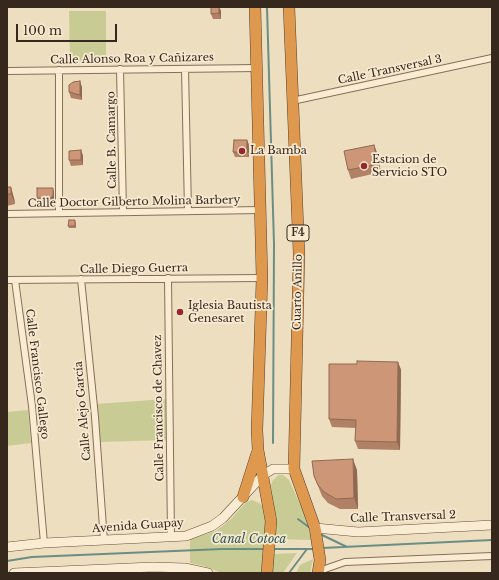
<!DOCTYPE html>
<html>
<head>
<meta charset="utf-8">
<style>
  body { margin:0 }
  #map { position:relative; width:499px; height:580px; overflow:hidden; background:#eedec0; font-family:"Libre Baskerville",serif }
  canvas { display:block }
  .frame { position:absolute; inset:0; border:8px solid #37281d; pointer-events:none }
  .scale { position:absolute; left:16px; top:24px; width:101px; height:18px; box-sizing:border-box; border:2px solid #37281d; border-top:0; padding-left:5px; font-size:12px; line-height:14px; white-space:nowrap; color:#37281d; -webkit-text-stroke:3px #f6e9d0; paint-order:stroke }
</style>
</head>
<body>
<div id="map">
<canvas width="499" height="580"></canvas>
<div class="frame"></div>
<div class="scale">100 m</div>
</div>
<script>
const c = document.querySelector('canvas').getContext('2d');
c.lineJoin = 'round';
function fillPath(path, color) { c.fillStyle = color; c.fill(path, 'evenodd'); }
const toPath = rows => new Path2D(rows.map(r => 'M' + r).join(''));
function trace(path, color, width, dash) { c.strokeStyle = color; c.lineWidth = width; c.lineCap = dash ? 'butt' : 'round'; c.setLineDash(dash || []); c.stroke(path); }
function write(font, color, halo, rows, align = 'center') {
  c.font = font + ' "Libre Baskerville",serif'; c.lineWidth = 3.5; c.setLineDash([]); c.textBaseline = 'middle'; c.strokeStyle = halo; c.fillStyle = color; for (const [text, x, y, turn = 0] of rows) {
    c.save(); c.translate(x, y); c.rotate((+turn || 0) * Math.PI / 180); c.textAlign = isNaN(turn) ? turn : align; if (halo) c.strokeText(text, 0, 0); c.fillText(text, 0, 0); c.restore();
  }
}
const green = toPath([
  [69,11,106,11,106,62,70,62],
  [166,399,168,440,100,442,96,404],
  [28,410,31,443,7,446,7,412],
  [279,475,283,475,289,480,306,517,311,540,276,539,276,519,271,486,272,481],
  [252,500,261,504,266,513,262,573,222,573,204,566,190,563,190,539,216,531,231,519,245,503],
  [297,553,283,573,271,573,274,554],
  [313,559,310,573,296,573,300,565]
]);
const stream = toPath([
  [267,7,274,244,273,443],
  [298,519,310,528],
  [320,534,347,547],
  [322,548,492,540],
  [272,549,315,549],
  [7,561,32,557,222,549,265,549],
  [289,573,307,549]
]);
const street = toPath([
  [120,69,123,211],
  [185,69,188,211],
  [7,71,257,68],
  [292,101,492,58],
  [59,212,59,70],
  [7,214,261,210],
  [168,278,171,537],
  [81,279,95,417,104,541],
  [7,280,262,278],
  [15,280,32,406,44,543],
  [319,573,325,569,345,562,492,556]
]);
const secondary = toPath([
  [315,528,358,532,492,525],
  [7,547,44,543,186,536,212,526,223,518,263,475,273,469,294,469],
  [14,573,153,567,185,568,208,573]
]);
const highway = toPath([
  [255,7,262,278,257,430,258,450,271,521,267,573],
  [289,7,299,254,294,469,315,528,320,560,318,573],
  [243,497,257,453]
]);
const wall = toPath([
  [211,7,219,7,221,11,221,19,213,19,211,14],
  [82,87,82,100,71,98,69,92],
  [247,140,249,145,249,157,235,157,233,152],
  [374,145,377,153,381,172,351,179,348,170],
  [81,150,83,156,83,165,71,166,69,160],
  [7,187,14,198,15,204,7,206],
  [54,193,54,201,52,203,39,203,37,198],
  [76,222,76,228,69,228,68,226],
  [398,362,401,370,400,450,358,449,355,441,356,428,332,427,329,419,357,364],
  [357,470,358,509,340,509,328,503,322,496,314,476]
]);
const shadedWall = toPath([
  [219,7,221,11,221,19,219,13],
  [80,81,82,87,82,100,80,95],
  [247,140,249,145,249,157,247,152],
  [374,145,377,153,381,172,378,164],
  [81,150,83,156,83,165,81,160],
  [11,187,14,198,15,204,11,194],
  [53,188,54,193,54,201,52,203,50,198],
  [398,362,401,370,400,450,397,442],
  [353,459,357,470,358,509,354,498]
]);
const building = toPath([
  [211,7,219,7,219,13,211,14,211,7],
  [80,81,80,95,69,92,69,85,73,82,80,81],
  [234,140,247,140,247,152,233,152,234,140],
  [374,145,378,164,348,170,344,151,374,145],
  [81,150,81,160,69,160,69,151,81,150],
  [7,187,11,187,11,194,7,194,7,187],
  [37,188,53,188,53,196,50,198,37,198,37,188],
  [69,220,75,220,75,226,68,226,69,220],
  [357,361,398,362,397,442,355,441,356,420,329,419,329,364,357,364,357,361],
  [353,459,354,498,336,499,324,492,318,485,314,476,312,461,353,459]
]);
const markers = [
  [242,151,4,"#97272d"],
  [364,166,4,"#97272d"],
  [180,312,4,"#97272d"]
];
const shields = [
  [298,233,22]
];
const shieldNames = [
  ["F4",298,233]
];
const streetNames = [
  ["Calle Alonso Roa y Cañizares",132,59,-1],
  ["Calle Transversal 3",390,70,-12],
  ["Calle B. Camargo",112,140,-91],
  ["Calle Doctor Gilberto Molina Barbery",134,202,-1],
  ["Calle Diego Guerra",134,269,-1],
  ["Cuarto Anillo",298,292,-89],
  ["Calle Francisco Gallego",37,374,83],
  ["Calle Francisco de Chavez",159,408,-91],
  ["Calle Alejo García",83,411,-95],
  ["Calle Transversal 2",403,517,-2],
  ["Avenida Guapay",138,526,-4]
];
const poiNames = [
  ["La Bamba",250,151],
  ["Estacion de",372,160],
  ["Servicio STO",372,173],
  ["Iglesia Bautista",188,306],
  ["Genesaret",188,319]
];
const waterNames = [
  ["Canal Cotoca",249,540]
];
fillPath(green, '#c8cc94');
trace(stream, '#6a8e84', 2);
trace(street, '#876f58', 8);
trace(secondary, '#69503b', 10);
trace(highway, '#553e2c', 12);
trace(street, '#f9ecd3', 6);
trace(secondary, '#f9ecd3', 9);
trace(highway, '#df994f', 11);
fillPath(wall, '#b08165');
fillPath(shadedWall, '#906953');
fillPath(building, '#cd9676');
trace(building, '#906953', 1);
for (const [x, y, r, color] of markers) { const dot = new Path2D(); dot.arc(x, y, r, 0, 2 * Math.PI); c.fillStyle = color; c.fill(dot); trace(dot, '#f6e9d0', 1.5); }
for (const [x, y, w] of shields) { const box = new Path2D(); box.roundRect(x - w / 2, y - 8, w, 16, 3); c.fillStyle = '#f6e9d0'; c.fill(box); trace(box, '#37281d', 1); }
write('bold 10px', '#37281d', null, shieldNames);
write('11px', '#37281d', '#f6e9d0', streetNames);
write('11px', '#37281d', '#f6e9d0', poiNames, 'left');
write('italic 12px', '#2c5752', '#f6e9d0', waterNames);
</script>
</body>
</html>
